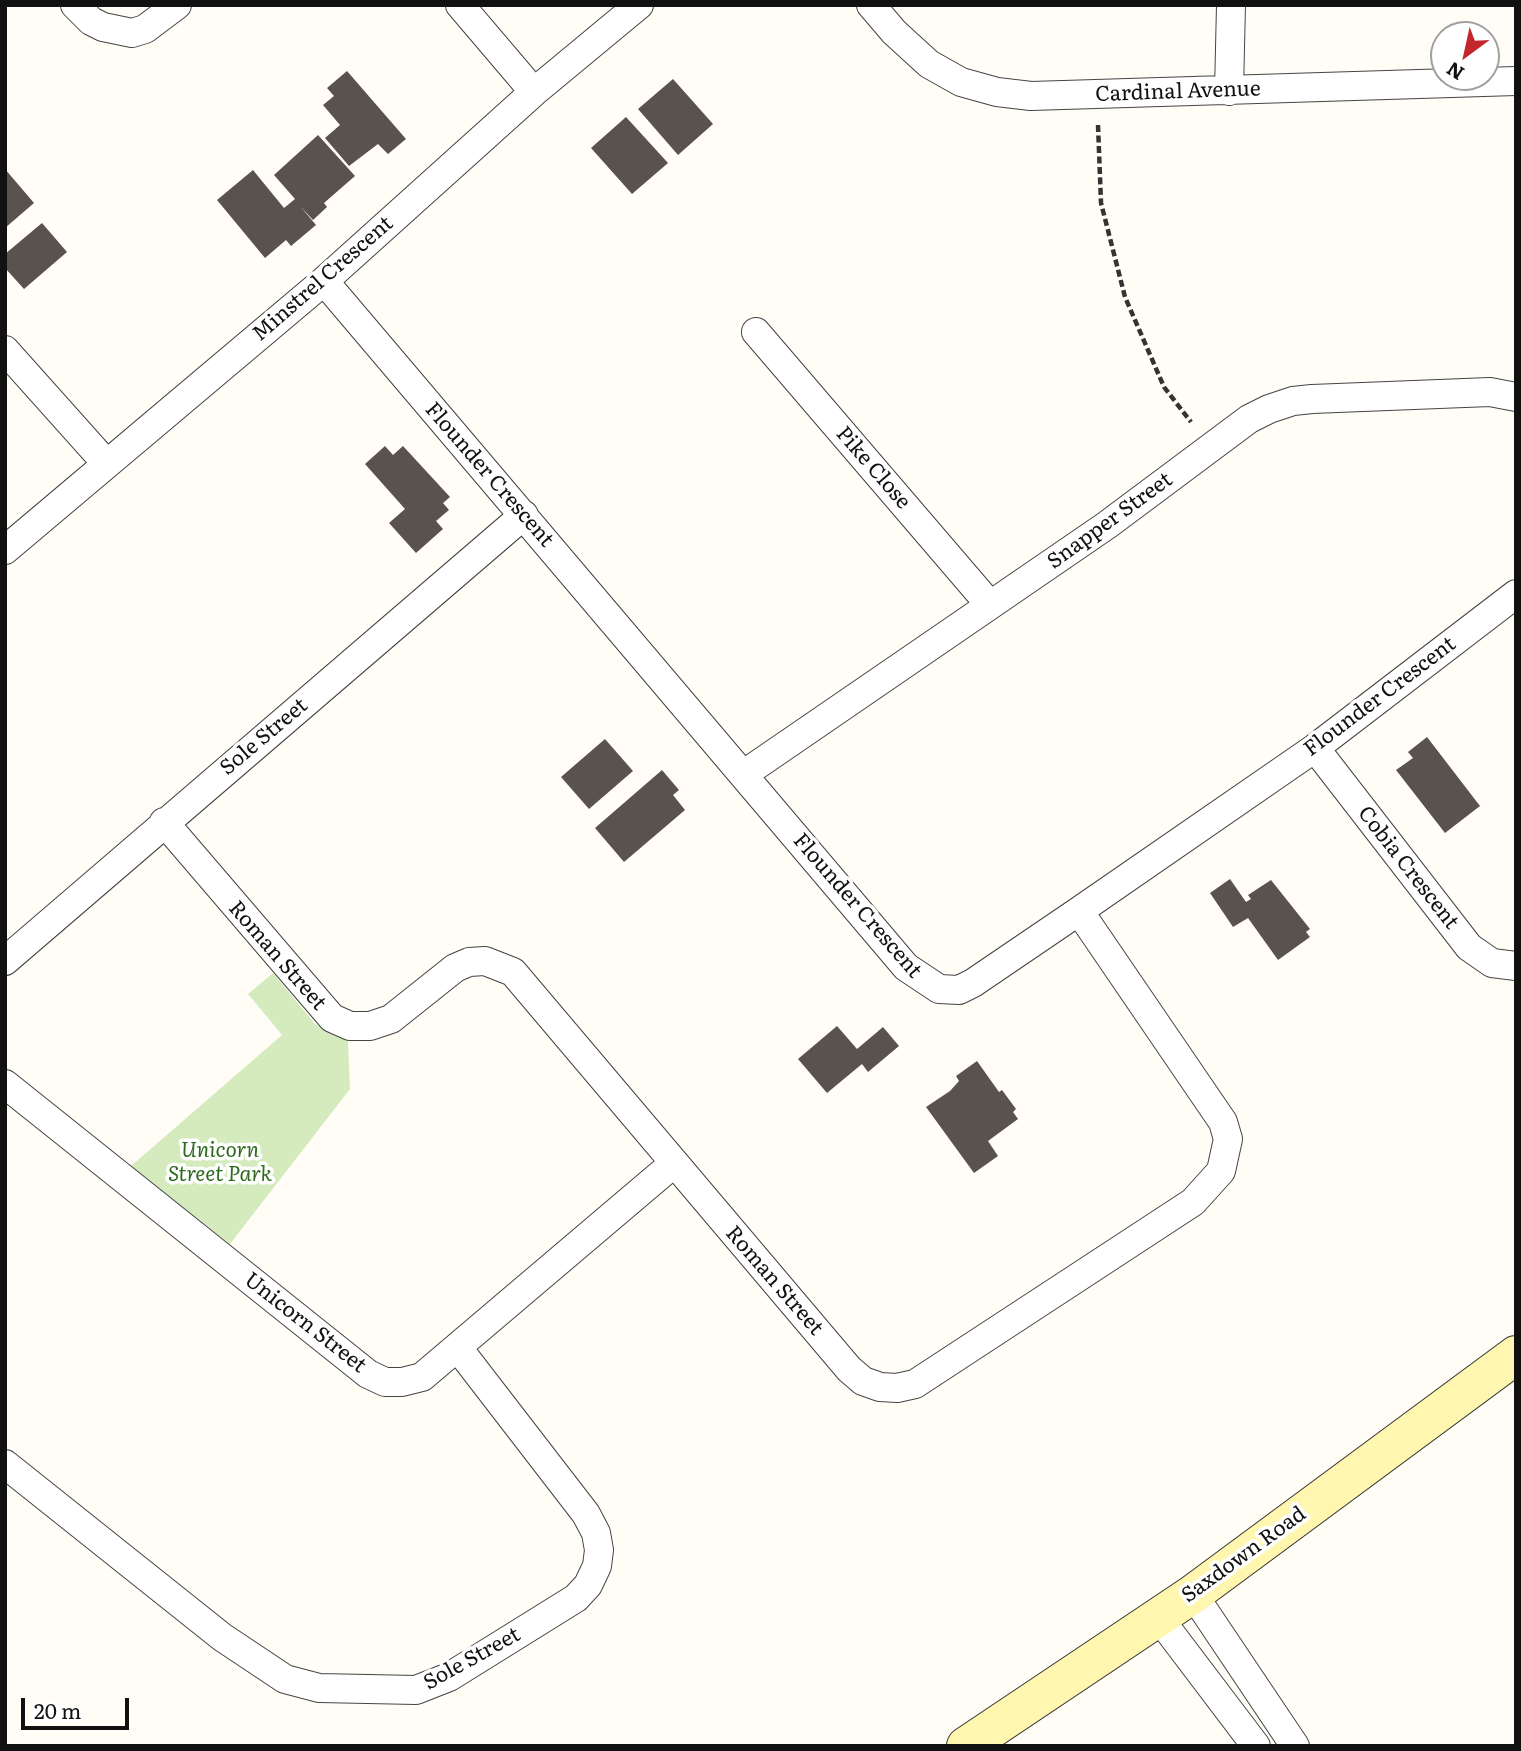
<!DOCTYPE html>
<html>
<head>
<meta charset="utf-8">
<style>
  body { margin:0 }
  #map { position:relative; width:1521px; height:1751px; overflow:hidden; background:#fffdf5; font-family:Literata,serif }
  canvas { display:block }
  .frame { position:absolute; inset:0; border:7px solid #111; pointer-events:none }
  .north { position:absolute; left:1430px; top:21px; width:70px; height:70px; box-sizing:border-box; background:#fff; border:2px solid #a0a0a0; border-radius:50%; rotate:213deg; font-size:19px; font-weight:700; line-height:28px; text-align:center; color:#111 }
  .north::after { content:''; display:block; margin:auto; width:24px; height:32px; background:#c4262e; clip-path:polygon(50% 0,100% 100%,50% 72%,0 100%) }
  .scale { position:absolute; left:21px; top:1698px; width:108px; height:32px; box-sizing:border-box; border:4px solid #111; border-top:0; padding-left:9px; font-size:21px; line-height:24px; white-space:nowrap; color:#111; -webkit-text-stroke:5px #fff; paint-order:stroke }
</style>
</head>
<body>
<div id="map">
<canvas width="1521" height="1751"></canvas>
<div class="frame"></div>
<div class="north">N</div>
<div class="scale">20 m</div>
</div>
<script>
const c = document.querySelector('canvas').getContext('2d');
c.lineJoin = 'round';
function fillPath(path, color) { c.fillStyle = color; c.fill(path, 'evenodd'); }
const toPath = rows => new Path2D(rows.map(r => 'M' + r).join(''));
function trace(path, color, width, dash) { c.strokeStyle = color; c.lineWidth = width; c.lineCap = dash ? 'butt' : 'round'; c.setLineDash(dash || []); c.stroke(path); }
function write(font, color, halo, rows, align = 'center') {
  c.font = font + ' Literata,serif'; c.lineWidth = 7; c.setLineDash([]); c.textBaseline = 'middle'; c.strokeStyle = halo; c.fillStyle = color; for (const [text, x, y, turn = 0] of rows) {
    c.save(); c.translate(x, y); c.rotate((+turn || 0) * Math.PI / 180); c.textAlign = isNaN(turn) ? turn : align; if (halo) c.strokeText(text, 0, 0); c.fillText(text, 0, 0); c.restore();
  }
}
const green = toPath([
  [273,973,315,1024,348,1041,350,1089,230,1244,131,1166,282,1035,248,994]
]);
const building = toPath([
  [347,71,406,139,388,154,378,144,349,166,325,138,340,125,323,105,334,96,327,88],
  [673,79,713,124,678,155,638,109],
  [626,117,668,163,632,194,591,148],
  [318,135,355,176,324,203,327,207,313,220,300,206,316,225,291,246,286,240,265,258,217,200,253,170,284,208,295,199,274,175],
  [5,169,34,203,5,228],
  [42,223,67,252,24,289,5,268,5,254],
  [385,446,393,455,403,446,450,497,443,503,449,510,436,521,443,529,416,553,389,523,405,509,365,464],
  [1427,737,1480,806,1445,833,1396,770,1413,758,1408,752],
  [605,739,633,771,589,809,561,777],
  [662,770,679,790,673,795,685,810,624,862,595,828],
  [1230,879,1246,902,1251,899,1248,895,1271,880,1310,929,1306,932,1310,937,1278,960,1248,918,1233,927,1210,893],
  [837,1026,857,1049,883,1027,899,1046,868,1072,862,1064,827,1093,798,1059],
  [977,1061,999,1092,1002,1090,1016,1109,1013,1112,1018,1119,988,1141,998,1156,974,1173,926,1107,950,1091,959,1081,956,1076]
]);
const path = toPath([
  [1098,125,1101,203,1125,297,1164,387,1191,422]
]);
const street = toPath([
  [75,5,91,21,103,27,132,33,145,29,177,5],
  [460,5,534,92],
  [871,5,894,32,929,64,961,82,997,92,1031,96,1516,81],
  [1229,91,1231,5],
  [324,281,906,967,939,989,959,990,973,983,1079,911,1315,748,1516,594],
  [756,332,990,605],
  [5,350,106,463],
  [5,550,324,281,534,92,639,5],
  [1315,748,1469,947,1492,963,1516,966],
  [744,774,1107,525,1249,419,1269,409,1293,401,1312,399,1490,392,1516,397],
  [164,822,332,1018,350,1026,370,1026,391,1019,455,968,469,962,485,961,513,972,849,1369,863,1381,880,1387,897,1388,915,1384,1193,1202,1221,1171,1228,1139,1223,1122,1079,911],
  [5,961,524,515],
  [5,1084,368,1374,385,1382,402,1382,422,1377,673,1164],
  [5,1464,222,1637,285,1679,319,1688,416,1690,449,1677,576,1598,588,1585,597,1566,599,1550,596,1533,586,1514,458,1348],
  [1193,1594,1295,1746],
  [1159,1618,1256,1746]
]);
const secondary = toPath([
  [966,1746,1193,1594,1516,1355]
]);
const streetNames = [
  ["Cardinal Avenue",1178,92,-2],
  ["Minstrel Crescent",323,279,-41],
  ["Pike Close",873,468,49],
  ["Flounder Crescent",489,475,49],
  ["Snapper Street",1110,521,-36],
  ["Flounder Crescent",1380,697,-37],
  ["Sole Street",264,737,-40],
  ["Cobia Crescent",1408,868,52],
  ["Flounder Crescent",857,906,49],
  ["Roman Street",277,956,49],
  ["Roman Street",774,1281,49],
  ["Unicorn Street",305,1323,38],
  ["Saxdown Road",1244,1555,-36],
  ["Sole Street",472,1659,-29]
];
const parkNames = [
  ["Unicorn",220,1151],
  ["Street Park",220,1175]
];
fillPath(green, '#d5ebbd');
fillPath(building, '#5a524d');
trace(street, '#444', 30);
trace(secondary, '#333', 40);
trace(path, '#333', 4.5, [7, 3.5]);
trace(street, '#fff', 28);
trace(secondary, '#fff6b0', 38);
write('21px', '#111', '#fff', streetNames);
write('italic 21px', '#2f6b1f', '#fff', parkNames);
</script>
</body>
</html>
